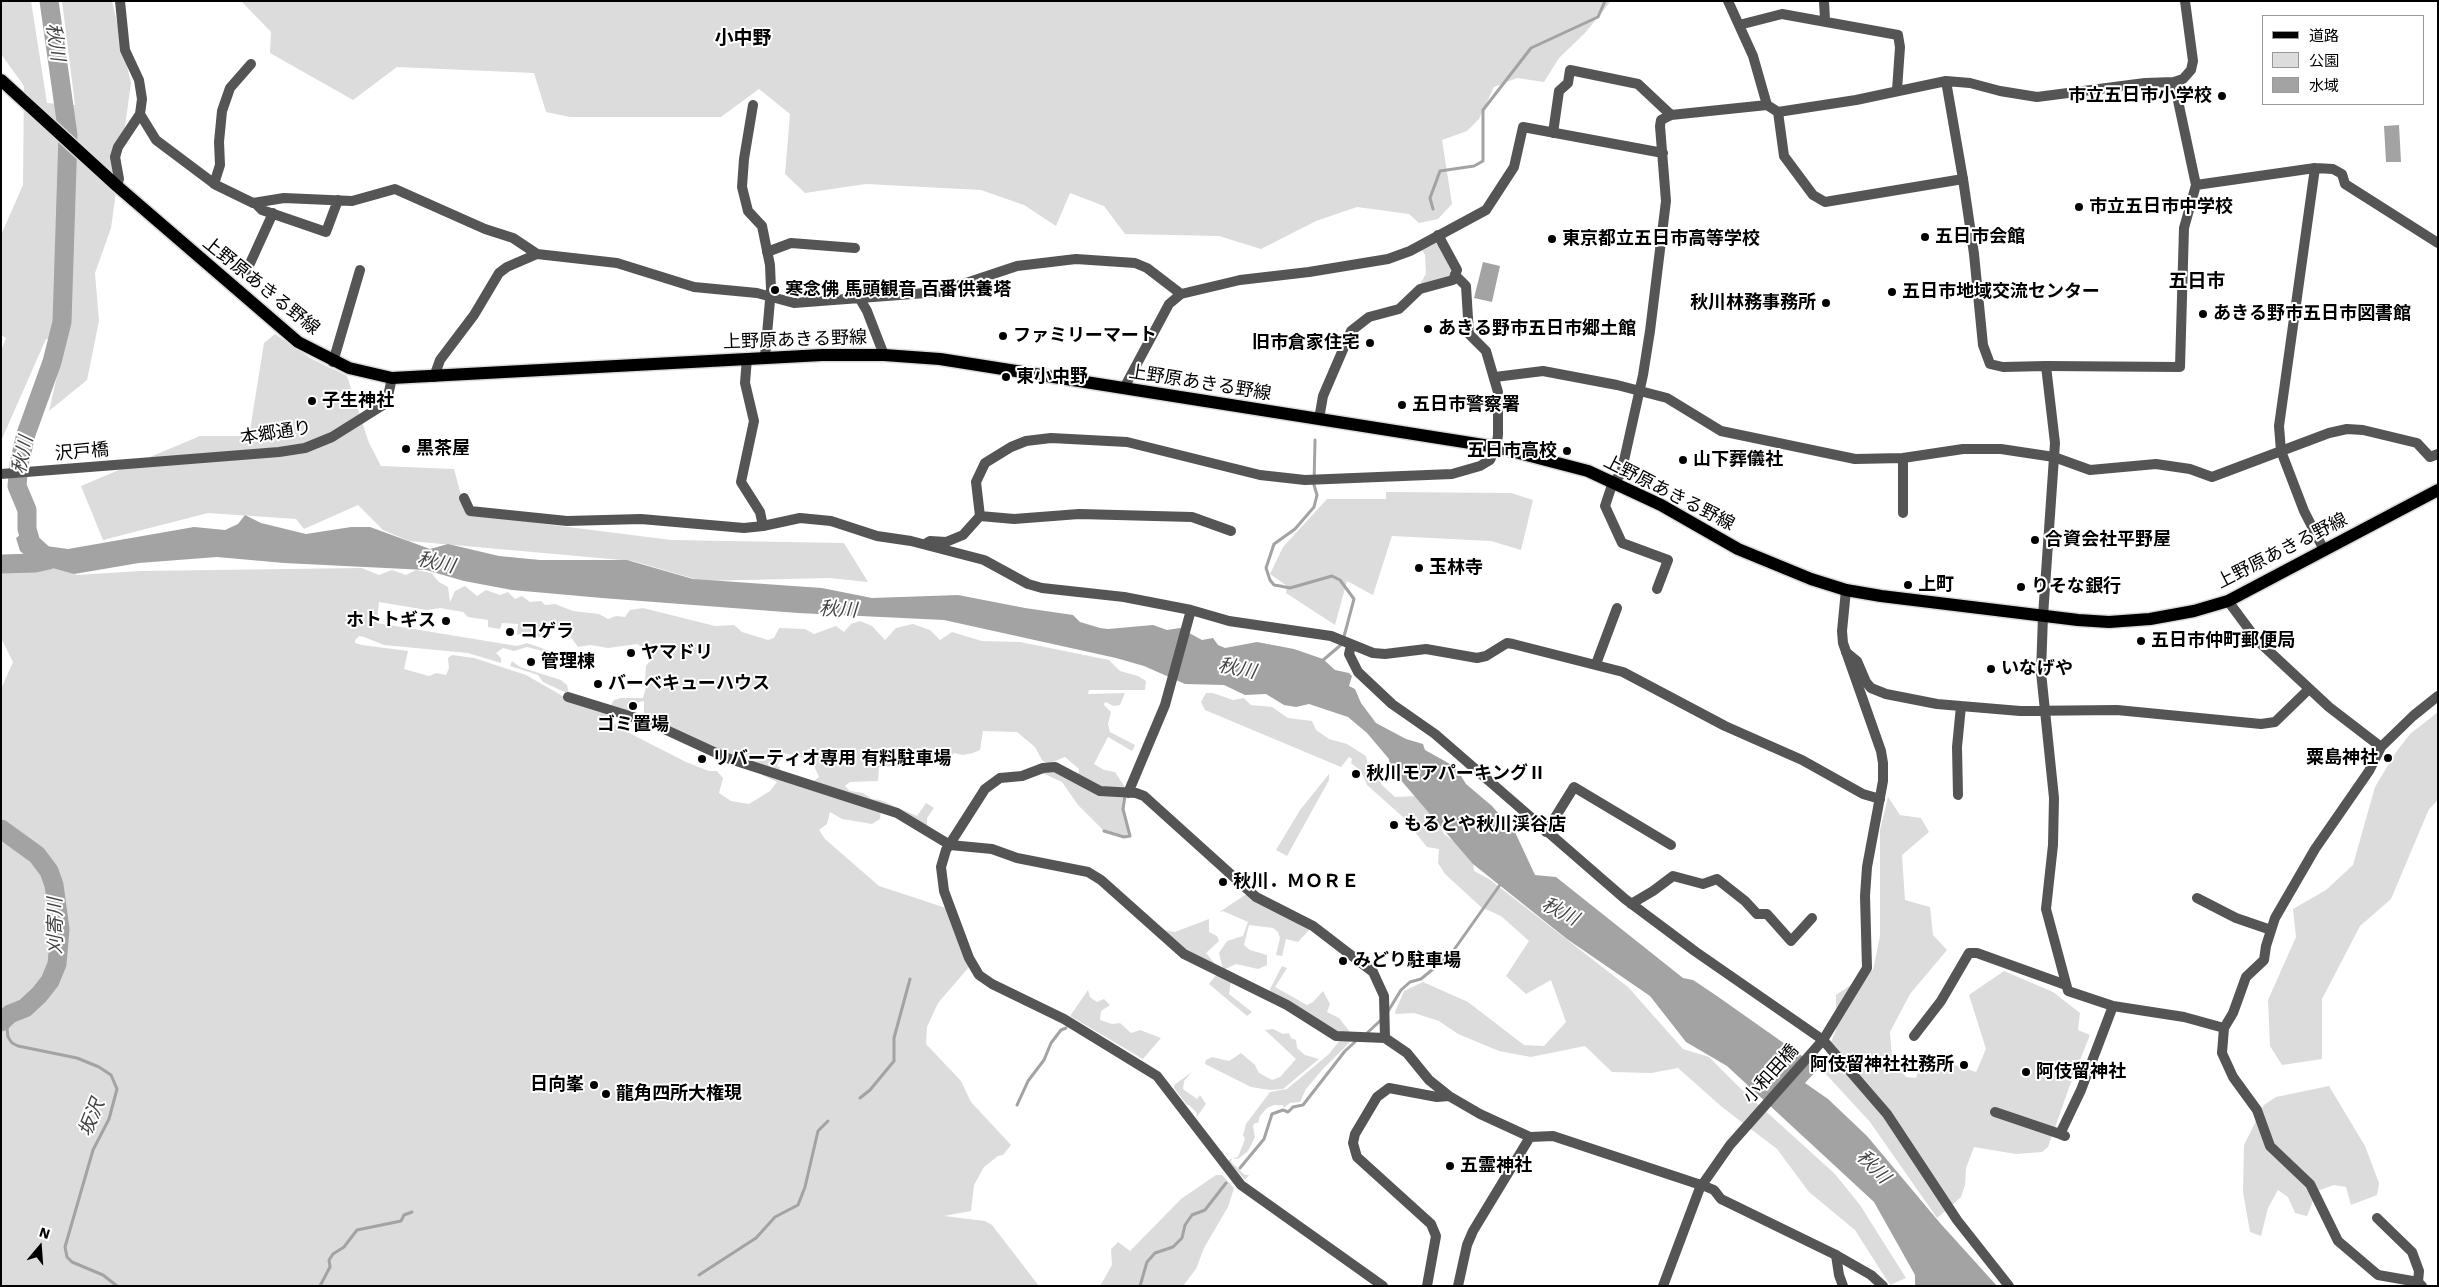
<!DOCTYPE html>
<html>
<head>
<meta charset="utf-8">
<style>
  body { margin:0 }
  #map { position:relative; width:2439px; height:1287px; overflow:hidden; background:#fff; font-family:"Work Sans","Noto Sans JP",sans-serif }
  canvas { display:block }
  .frame { position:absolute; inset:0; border:2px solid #000; pointer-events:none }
  .legend { position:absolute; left:2262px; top:15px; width:162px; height:90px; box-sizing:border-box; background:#fff; border:1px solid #999; margin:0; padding:6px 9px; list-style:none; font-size:15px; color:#000 }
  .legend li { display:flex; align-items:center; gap:10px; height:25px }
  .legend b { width:25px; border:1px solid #999 }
  .north { position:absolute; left:15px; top:1222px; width:50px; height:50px; -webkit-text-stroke:4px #fff; paint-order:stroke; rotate:18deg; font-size:14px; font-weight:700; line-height:20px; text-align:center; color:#000 }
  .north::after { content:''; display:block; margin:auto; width:18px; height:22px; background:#000; clip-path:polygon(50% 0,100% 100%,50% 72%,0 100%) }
</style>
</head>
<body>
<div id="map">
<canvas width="2439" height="1287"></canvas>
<div class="frame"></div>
<ul class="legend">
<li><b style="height:6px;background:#000"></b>道路</li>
<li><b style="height:14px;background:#dcdcdc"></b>公園</li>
<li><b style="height:14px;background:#a3a3a3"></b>水域</li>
</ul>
<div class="north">N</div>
</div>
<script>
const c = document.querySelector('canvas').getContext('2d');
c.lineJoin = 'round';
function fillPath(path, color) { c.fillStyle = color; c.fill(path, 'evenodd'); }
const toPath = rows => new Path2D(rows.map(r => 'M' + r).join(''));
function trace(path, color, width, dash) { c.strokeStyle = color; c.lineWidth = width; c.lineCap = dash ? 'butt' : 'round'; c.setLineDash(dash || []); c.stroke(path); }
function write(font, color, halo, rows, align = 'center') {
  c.font = font + ' "Work Sans","Noto Sans JP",sans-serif'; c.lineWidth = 4; c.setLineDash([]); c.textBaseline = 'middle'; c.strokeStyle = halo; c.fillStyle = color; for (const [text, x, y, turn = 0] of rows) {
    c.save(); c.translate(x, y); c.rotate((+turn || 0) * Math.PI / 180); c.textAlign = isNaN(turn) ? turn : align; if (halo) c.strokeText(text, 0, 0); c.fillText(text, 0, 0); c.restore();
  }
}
const green = toPath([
  [1,1,31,1,47,103,75,105,62,1,112,1,131,83,111,228,95,273,99,321,87,380,49,411,65,341,46,339,1,441,1,351,6,338,1,335,1,235,23,185,24,86,1,54],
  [241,1,1611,1,1585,33,1559,58,1544,82,1517,78,1494,87,1479,119,1467,131,1442,140,1452,204,1438,219,1419,223,1409,214,1357,207,1316,221,1261,249,1219,236,1125,234,1104,206,1070,193,1056,226,1024,205,981,190,866,184,805,193,785,174,790,114,759,89,721,117,570,117,546,112,534,73,397,67,353,100,270,53,271,32],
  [1434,242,1439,245,1453,271,1449,279,1422,289,1421,282,1426,274,1425,255,1421,248],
  [275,334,310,358,347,376,369,443,381,466,454,469,466,514,671,540,844,543,868,582,829,578,702,581,633,561,409,541,383,530,358,505,304,529,296,519,208,513,103,540,81,486,200,436,249,436,264,343],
  [1386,492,1511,493,1533,500,1521,550,1491,541,1392,536,1373,595,1347,581,1335,625,1286,593,1287,586,1270,574,1283,547,1327,499,1386,499],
  [5,559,29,559,77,575,140,571,362,568,379,575,392,570,406,575,416,570,431,573,439,582,448,587,450,602,455,591,465,586,477,596,486,590,500,595,508,592,515,599,522,596,530,602,541,601,545,605,555,604,573,611,599,614,608,619,616,616,625,617,630,610,643,608,715,626,734,625,742,632,768,640,774,638,779,628,805,629,814,634,836,626,844,632,851,624,860,621,872,626,885,640,896,628,913,624,930,630,940,640,952,632,982,641,1020,642,1109,660,1120,671,1138,676,1146,681,1145,690,1089,690,1088,694,1125,693,1120,705,1114,706,1105,702,1104,705,1111,712,1108,724,1110,732,1135,745,1132,751,1108,737,1094,764,1104,770,1115,772,1127,790,1110,791,1078,776,1079,769,1065,757,1048,764,1042,760,1035,747,1017,732,983,731,980,750,973,753,963,755,954,753,947,760,932,762,919,759,904,766,879,767,878,781,850,782,845,786,850,791,863,793,872,799,880,800,917,816,926,803,934,808,927,818,927,826,812,782,819,777,814,766,819,754,808,749,804,758,784,753,777,766,780,767,779,773,728,755,644,717,644,701,630,704,631,712,611,705,614,700,621,698,643,698,646,687,631,684,632,681,642,682,645,680,646,666,650,661,644,648,637,644,608,648,590,645,578,647,567,632,549,627,547,636,542,638,526,632,517,635,518,624,502,623,500,629,488,627,488,620,468,617,463,612,440,608,427,610,379,602,377,623,517,646,527,643,573,659,527,647,514,651,503,648,496,653,501,658,501,663,468,653,384,645,364,637,359,636,355,640,355,643,362,645,408,651,404,669,429,676,436,673,446,675,449,668,448,658,452,655,474,658,526,675,573,702,604,712,617,726,637,737,686,762,709,771,717,771,723,778,719,793,731,801,749,804,770,791,777,782,762,775,762,772,881,810,880,819,872,824,842,819,830,812,827,824,819,830,825,839,879,886,946,908,969,967,938,1003,927,1027,926,1044,961,1081,971,1102,1011,1145,1003,1155,998,1156,984,1167,974,1185,971,1211,944,1216,985,1221,992,1225,1039,1286,1,1286,1,689,13,662,1,638,1,564],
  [512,661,520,667,561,680,567,685,569,694,543,682,538,675,510,666],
  [1206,693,1213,693,1233,700,1244,698,1251,705,1272,707,1288,718,1312,721,1316,730,1329,739,1347,744,1366,756,1368,764,1378,773,1381,784,1395,797,1417,796,1435,817,1444,834,1464,849,1473,859,1474,871,1489,879,1628,987,1683,1049,1709,1057,1739,1087,1835,1174,1860,1205,1906,1278,1890,1285,1855,1230,1809,1192,1777,1149,1722,1107,1678,1068,1651,1073,1612,1072,1585,1046,1531,1057,1499,1051,1458,1034,1439,1021,1414,1013,1396,1014,1395,1012,1404,991,1423,982,1468,1002,1524,1045,1544,1046,1566,1022,1551,980,1526,994,1506,976,1529,941,1501,916,1481,907,1445,874,1438,863,1439,849,1427,847,1403,817,1367,785,1361,771,1351,763,1352,759,1349,757,1341,767,1205,710,1201,702],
  [2438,712,2438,800,2429,809,2391,899,2360,926,2322,999,2322,1059,2282,1065,2270,1046,2268,1000,2296,937,2293,909,2326,890,2353,865,2375,787,2396,752,2410,734],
  [1047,769,1125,795,1122,809,1129,836,1124,837,1103,830,1078,805,1062,782,1040,772],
  [1329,774,1329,780,1287,856,1276,850,1300,810],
  [1888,797,1900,815,1921,818,1929,832,1902,855,1905,900,1930,907,1933,935,1947,950,1910,994,1890,1032,1892,1058,1906,1077,1916,1078,1924,1055,1976,1072,1986,1049,1969,995,2004,971,2053,992,2080,1013,2078,1030,2090,1035,2070,1085,2048,1147,2042,1152,2016,1154,1974,1147,1966,1168,1965,1185,1961,1197,1937,1218,1870,1122,1824,1072,1825,1057,1836,1030,1836,995,1873,970,1880,936,1880,830],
  [1245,895,1249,895,1311,928,1298,942,1286,939,1282,956,1276,955,1280,938,1278,932,1273,928,1249,925,1244,945,1250,950,1267,955,1267,965,1258,969,1236,964,1223,970,1219,953,1227,941,1243,936,1248,922,1223,911,1218,913],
  [1209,919,1209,932,1217,936,1219,941,1206,953,1216,965,1193,955,1164,930,1175,932],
  [1282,966,1287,968,1275,987,1307,1005,1313,1002,1323,991,1330,1004,1327,1012,1339,1018,1350,1032,1337,1032,1271,992,1270,989],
  [1217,974,1231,981,1229,994,1252,1012,1247,1016,1209,984],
  [1088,990,1090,997,1097,1002,1104,999,1110,1005,1101,1011,1100,1020,1112,1024,1120,1023,1131,1033,1140,1030,1161,1038,1143,1059,1070,1016],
  [1273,1029,1283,1034,1289,1033,1291,1038,1296,1040,1297,1048,1305,1055,1319,1059,1283,1089,1270,1090,1251,1087,1205,1064,1206,1060,1212,1057,1229,1061,1241,1053,1255,1065,1259,1073,1272,1080,1280,1077,1296,1059,1265,1030],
  [1340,1040,1352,1040,1323,1069,1306,1089,1300,1102,1290,1103,1284,1108,1283,1105,1274,1105,1267,1108,1260,1116,1258,1123,1255,1123,1253,1126,1255,1137,1248,1151,1238,1159,1232,1158,1231,1162,1245,1175,1249,1175,1245,1180,1228,1161,1232,1158,1238,1157,1245,1139,1243,1135,1246,1124,1270,1092,1287,1089,1329,1054],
  [1192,1072,1184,1081,1183,1089,1197,1099,1200,1095,1206,1104,1196,1118,1197,1113,1189,1105,1187,1105,1174,1088,1174,1085],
  [2329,1086,2365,1146,2379,1183,2377,1195,2351,1205,2346,1187,2334,1185,2317,1191,2307,1216,2295,1213,2288,1197,2278,1190,2268,1208,2261,1236,2250,1232,2243,1192,2244,1145,2264,1105,2276,1097],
  [1216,1175,1222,1175,1234,1188,1228,1207,1204,1248,1196,1269,1183,1286,1100,1286,1112,1265,1111,1249,1118,1242,1130,1251,1181,1199]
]);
const water = toPath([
  [2399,125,2401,162,2386,162,2384,126],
  [1483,262,1500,266,1492,302,1474,298],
  [245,515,261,523,306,534,351,527,370,527,430,549,448,544,499,556,540,560,627,560,693,579,822,588,872,598,958,595,1025,608,1073,615,1080,622,1100,628,1108,629,1153,625,1167,630,1180,628,1202,640,1213,638,1218,645,1225,648,1257,642,1294,649,1323,659,1335,670,1349,673,1352,676,1349,686,1355,689,1361,703,1376,723,1406,739,1423,744,1425,750,1450,764,1458,771,1466,784,1492,806,1515,832,1535,875,1556,877,1683,978,1693,980,1717,996,1819,1068,1805,1083,1828,1099,1867,1136,1940,1223,1997,1286,1915,1286,1915,1275,1874,1202,1727,1066,1686,1042,1650,996,1567,939,1473,864,1399,778,1390,766,1389,759,1367,733,1348,717,1309,704,1296,707,1284,705,1266,694,1245,695,1224,685,1185,684,1144,666,1116,658,944,620,798,613,602,598,512,590,464,581,426,570,284,563,217,557,139,563,74,574,35,563,20,551,16,538,20,535,36,536,46,546,68,549,194,527,225,530,238,524]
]);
const stream = toPath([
  [1433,209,1430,198,1440,171,1474,166,1483,161,1483,110,1531,48,1598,17,1605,1],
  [1315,440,1314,485,1317,495,1314,507,1295,529,1274,544,1266,568,1270,580,1274,585,1280,586,1290,588,1332,576,1340,580,1354,599,1342,644,1322,661],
  [1104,831,1124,837,1130,836,1123,809,1125,796],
  [25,1008,7,1028,8,1037,12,1043,18,1046,77,1058,99,1067,111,1075,117,1089,109,1119,93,1150,65,1247,67,1257,72,1262,103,1275,117,1286],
  [1387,1013,1401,990,1410,982,1421,979,1451,954,1502,882],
  [1366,1034,1381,1020],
  [860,1098,870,1090,894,1061,894,1038,910,979],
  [1017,1105,1028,1081,1044,1060,1051,1043,1061,1030,1066,1028],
  [1240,1168,1264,1139,1272,1114,1283,1110,1288,1112,1293,1107,1303,1105,1345,1051,1357,1040],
  [699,1275,756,1238,775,1217,798,1205,805,1187,818,1131,828,1121],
  [320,1286,330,1267,329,1260,333,1254,344,1247,357,1230,401,1221,404,1215,412,1212],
  [1140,1286,1147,1262,1155,1253,1173,1247,1182,1238,1185,1225,1192,1215,1205,1210,1226,1183]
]);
const river = toPath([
  [43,554,31,543,27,529,27,510,17,486,19,464,26,434,52,362,62,322,68,135,49,1],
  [1,564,35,563,49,560],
  [1,829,37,855,49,871,54,885,60,929,57,964,50,981,39,995,25,1008,10,1014,1,1022]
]);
const minor = toPath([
  [1728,1,1753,56,1767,105,1778,112,1784,156,1813,195,1825,202,1963,179,1946,81],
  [1824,1,1825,20],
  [1739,25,1782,14,1898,35,1900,47,1897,90],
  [753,105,744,159,742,187,748,211,762,226,770,265,771,289,765,357],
  [1778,112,1856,100,1946,81,1970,83,2000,91,2037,97,2145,83,2174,82,2183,79,2191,70,2193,61,2185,1],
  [140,114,156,140,216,185,253,203,284,198,352,201,395,189,485,229,513,238,537,254],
  [1553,133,1559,91,1568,83,1570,70,1638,84,1671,115],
  [2315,168,2279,426,2281,451,2304,511,2324,550],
  [214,184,220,165,219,142,222,111,230,88,251,64],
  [2196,185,2315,168,2333,169,2342,174,2345,184,2438,243],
  [117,186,119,179,115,157,118,147,140,114,142,99,139,80,125,50,120,1],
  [255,203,262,210,326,232,338,200],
  [767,252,791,243,855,248],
  [247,270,273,213],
  [860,299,867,311,884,355],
  [747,358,745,383,754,421,741,482,760,512,763,526],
  [333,362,360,270],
  [2046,366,2180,367,2184,228,2196,185,2174,82],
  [434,377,440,360,474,315,499,273,507,267,537,254,617,263,694,287,757,293,794,303,939,292,1017,266,1076,259,1135,263,1147,268,1181,294],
  [1495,377,1543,371,1617,385,1667,398,1721,431,1855,459,1903,458,1963,449,2001,449,2054,457,2090,470,2156,464,2190,469,2212,477,2329,433,2347,429,2363,430,2417,443,2430,457,2438,454],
  [1124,388,1169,304,1181,294,1240,280,1309,272,1388,259,1410,251,1486,210,1514,167,1523,127,1663,153],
  [464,498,470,511,567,521,641,519,744,528,763,526,800,518,831,521,877,536,911,541,984,560,1028,584,1042,588,1124,597,1191,610,1229,621,1331,636,1373,653,1385,654,1426,649,1477,658,1486,656,1507,643,1513,644,1623,672,1725,726,1802,760,1863,794,1880,799],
  [1903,513,1903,458],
  [980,516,1014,519,1079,514,1192,517,1231,531],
  [925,544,930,541,946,542,963,535,980,516,976,482,985,463,1011,447,1026,441,1051,438,1127,442,1260,475,1305,480,1452,474,1480,466,1490,460,1496,447,1498,435,1498,392,1486,351,1469,334,1466,286,1455,275],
  [1657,589,1668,560,1622,543,1605,506,1613,482,1621,474,1643,375,1650,331,1666,201,1660,126,1661,120,1671,115,1767,105],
  [2228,601,2257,640,2329,707,2381,747],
  [2043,616,2041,672,2054,798,2053,845,2046,909,2068,991,2113,1006],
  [1351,645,1349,654,1358,672,1392,704,1435,734,1625,899,1696,952,1823,1040,1887,1114,1957,1220,2009,1286],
  [1846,652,1857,661,1866,682,1871,688,1886,694,1937,704,2020,711,2117,710,2261,724,2275,722,2309,689],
  [1596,664,1617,608],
  [568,697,649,722,727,758,897,813,950,845,992,849,1017,858,1088,872,1101,880,1184,954,1287,1005,1336,1036,1385,1038,1407,1053,1429,1080,1449,1096,1480,1114,1530,1137,1553,1136,1701,1185,1663,1286],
  [1128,793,1165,705,1191,610],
  [1958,795,1957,747,1961,706],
  [1546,832,1574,787,1671,845],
  [2197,898,2236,918,2271,930],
  [1631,904,1653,891,1673,876,1703,884,1717,879,1745,901,1757,914,1767,914,1791,941,1812,918],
  [1914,1036,1941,1001,1969,953,1977,953,2066,985],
  [1995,1112,2060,1134],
  [2065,1136,2060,1134,2081,1090,2113,1006,2184,1017,2224,1028],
  [2377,1218,2412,1252,2419,1271,2418,1282,2422,1286],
  [1836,1255,1839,1275,1843,1286],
  [2418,1282,2378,1275,2338,1241,2310,1184,2270,1146,2257,1110,2233,1077,2222,1053,2224,1028,2233,1013,2246,977,2264,960,2266,946,2275,918,2315,849,2369,771,2381,747,2413,716,2438,696],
  [1383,1286,1241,1185,1157,1076,1064,1019,992,984,979,975,969,958,944,891,941,867,946,850,985,789,1000,778,1022,776,1043,768,1055,767,1100,791,1136,793,1144,796,1256,897,1313,926,1373,972,1384,996,1385,1038],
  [1427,1286,1436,1236,1431,1224,1357,1157,1353,1143,1355,1134,1377,1097,1389,1088,1437,1097,1449,1096],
  [1458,1286,1467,1245,1473,1231,1530,1137]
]);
const tertiary = toPath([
  [1963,179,1974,254,1983,345,1990,364,2003,367,2046,366,2055,443,2043,616],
  [1319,419,1323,396,1351,331,1369,317,1399,309,1420,289,1453,280,1457,270,1438,235],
  [1,474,279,452,305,448,332,437,383,405,388,396,392,378],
  [1846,590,1842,631,1843,643,1881,751,1883,763,1883,781,1867,867,1865,896,1867,968,1823,1040,1730,1145,1702,1185,1714,1190,1721,1199,1836,1255,1871,1275,1883,1286]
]);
const primary = toPath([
  [1,80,117,186,298,342,349,368,392,378,822,355,884,355,940,359,1496,447,1588,471,1661,505,1738,549,1811,579,1846,590,1881,596,2078,620,2109,622,2150,619,2194,611,2228,601,2438,490]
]);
const markers = [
  [2222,96,5,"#000"],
  [2079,207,5,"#000"],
  [1925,237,5,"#000"],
  [1552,239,5,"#000"],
  [775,290,5,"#000"],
  [1892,292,5,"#000"],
  [1826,303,5,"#000"],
  [2203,314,5,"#000"],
  [1428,329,5,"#000"],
  [1003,336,5,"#000"],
  [1370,343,5,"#000"],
  [1006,377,5,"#000"],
  [312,401,5,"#000"],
  [1402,405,5,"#000"],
  [406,449,5,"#000"],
  [1567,451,5,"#000"],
  [1683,460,5,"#000"],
  [2035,540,5,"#000"],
  [1419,568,5,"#000"],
  [1908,585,5,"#000"],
  [2021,587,5,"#000"],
  [446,621,5,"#000"],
  [510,632,5,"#000"],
  [2141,641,5,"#000"],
  [631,653,5,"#000"],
  [531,662,5,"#000"],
  [1991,669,5,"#000"],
  [598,684,5,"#000"],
  [633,706,5,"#000"],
  [2388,758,5,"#000"],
  [702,759,5,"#000"],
  [1356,774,5,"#000"],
  [1394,825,5,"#000"],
  [1223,882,5,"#000"],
  [1343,961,5,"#000"],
  [1964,1065,5,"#000"],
  [2026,1072,5,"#000"],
  [594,1085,5,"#000"],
  [606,1094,5,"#000"],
  [1450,1166,5,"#000"]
];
const poiNames = [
  ["市立五日市小学校",2212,96,"right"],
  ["市立五日市中学校",2089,207],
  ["五日市会館",1935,237],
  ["東京都立五日市高等学校",1562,239],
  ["寒念佛 馬頭観音 百番供養塔",785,290],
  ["五日市地域交流センター",1902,292],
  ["秋川林務事務所",1816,303,"right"],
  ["あきる野市五日市図書館",2213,314],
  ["あきる野市五日市郷土館",1438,329],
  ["ファミリーマート",1013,336],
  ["旧市倉家住宅",1360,343,"right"],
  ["東小中野",1016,377],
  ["子生神社",322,401],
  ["五日市警察署",1412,405],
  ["黒茶屋",416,449],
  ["五日市高校",1557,451,"right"],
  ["山下葬儀社",1693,460],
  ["合資会社平野屋",2045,540],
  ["玉林寺",1429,568],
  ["上町",1918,585],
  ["りそな銀行",2031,587],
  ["ホトトギス",436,621,"right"],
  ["コゲラ",520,632],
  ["五日市仲町郵便局",2151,641],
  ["ヤマドリ",641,653],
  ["管理棟",541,662],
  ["いなげや",2001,669],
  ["バーベキューハウス",608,684],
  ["ゴミ置場",633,725,"center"],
  ["粟島神社",2378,758,"right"],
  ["リバーティオ専用 有料駐車場",712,759],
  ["秋川モアパーキングⅡ",1366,774],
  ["もるとや秋川渓谷店",1404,825],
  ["秋川．ＭＯＲＥ",1233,882],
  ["みどり駐車場",1353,961],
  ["阿伎留神社社務所",1954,1065,"right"],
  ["阿伎留神社",2036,1072],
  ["日向峯",584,1085,"right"],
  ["龍角四所大権現",616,1094],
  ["五霊神社",1460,1166]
];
const streetNames = [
  ["上野原あきる野線",261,286,39],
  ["上野原あきる野線",795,340,-2],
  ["上野原あきる野線",1200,383,9],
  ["本郷通り",276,433,-9],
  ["沢戸橋",82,452,-5],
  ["上野原あきる野線",1669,493,27],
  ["上野原あきる野線",2282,551,-27],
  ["小和田橋",1771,1074,-48]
];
const neighbourhoodNames = [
  ["小中野",743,38],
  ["五日市",2197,281]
];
const waterNames = [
  ["秋川",55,42,82],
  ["秋川",23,455,-78],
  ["秋川",436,563,12],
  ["秋川",838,610,3],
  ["秋川",1237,669,11],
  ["秋川",1560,912,27],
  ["刈寄川",56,926,-91],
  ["坂沢",92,1118,-68],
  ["秋川",1873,1167,45]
];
fillPath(green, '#dcdcdc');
fillPath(water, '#a3a3a3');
trace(stream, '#a3a3a3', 3);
trace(river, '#a3a3a3', 19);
trace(primary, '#dbdbdb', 15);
trace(minor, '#555', 10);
trace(tertiary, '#555', 10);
trace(primary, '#000', 12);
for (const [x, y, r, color] of markers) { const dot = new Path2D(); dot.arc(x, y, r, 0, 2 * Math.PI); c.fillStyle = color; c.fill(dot); trace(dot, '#fff', 2); }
write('bold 18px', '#000', '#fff', poiNames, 'left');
write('18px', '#000', '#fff', streetNames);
write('bold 19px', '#000', '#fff', neighbourhoodNames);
write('italic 19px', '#444', '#fff', waterNames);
</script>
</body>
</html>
